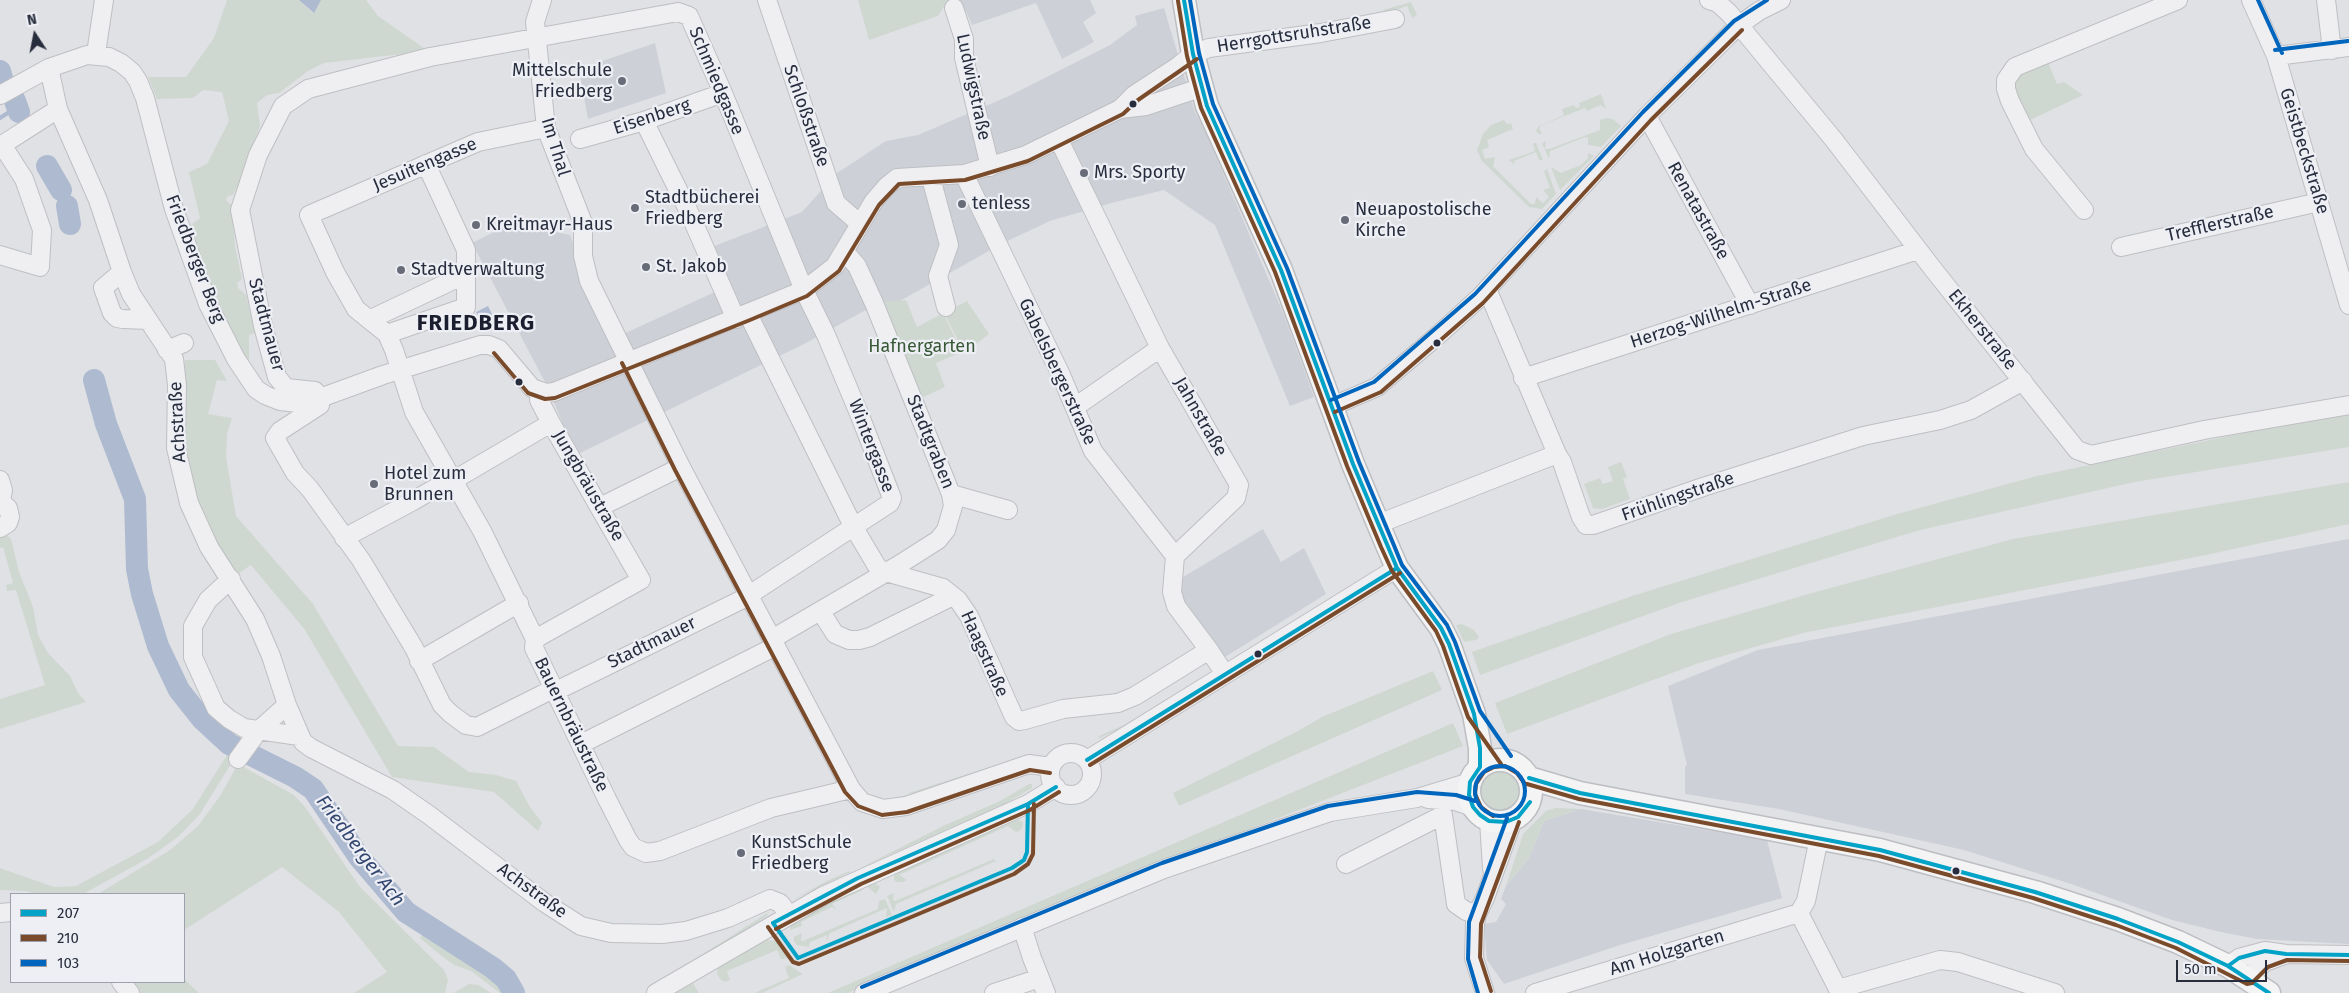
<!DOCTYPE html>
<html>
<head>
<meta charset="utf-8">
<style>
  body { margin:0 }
  #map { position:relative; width:2349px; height:993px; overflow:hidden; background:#e0e1e5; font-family:"Fira Sans",sans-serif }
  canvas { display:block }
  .legend { position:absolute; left:10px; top:893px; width:175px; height:90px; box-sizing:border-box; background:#edeff5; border:1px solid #9ea1ab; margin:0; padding:6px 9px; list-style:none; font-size:15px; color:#272d3d }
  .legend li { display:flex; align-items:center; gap:10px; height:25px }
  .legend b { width:25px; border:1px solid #9ea1ab }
  .north { position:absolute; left:10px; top:10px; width:50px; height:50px; -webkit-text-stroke:4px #edeff5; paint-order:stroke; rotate:349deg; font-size:14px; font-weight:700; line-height:20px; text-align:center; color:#272d3d }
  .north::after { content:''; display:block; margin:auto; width:18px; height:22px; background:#272d3d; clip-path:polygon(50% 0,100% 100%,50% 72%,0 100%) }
  .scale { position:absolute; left:2176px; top:960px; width:91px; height:22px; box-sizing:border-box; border:2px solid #272d3d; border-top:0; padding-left:6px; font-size:15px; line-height:18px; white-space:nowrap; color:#272d3d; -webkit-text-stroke:4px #edeff5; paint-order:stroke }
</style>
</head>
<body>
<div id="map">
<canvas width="2349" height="993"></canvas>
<ul class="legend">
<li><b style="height:6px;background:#02a3c7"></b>207</li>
<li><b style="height:6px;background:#7a4b2a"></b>210</li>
<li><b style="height:6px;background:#0065bd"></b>103</li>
</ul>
<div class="north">N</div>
<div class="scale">50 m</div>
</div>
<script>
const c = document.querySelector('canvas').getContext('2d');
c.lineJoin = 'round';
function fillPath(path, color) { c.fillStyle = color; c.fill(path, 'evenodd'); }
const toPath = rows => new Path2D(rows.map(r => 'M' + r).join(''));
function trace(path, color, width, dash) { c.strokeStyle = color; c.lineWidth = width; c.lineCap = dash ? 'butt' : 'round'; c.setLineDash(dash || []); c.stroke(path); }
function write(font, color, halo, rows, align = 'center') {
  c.font = font + ' "Fira Sans",sans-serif'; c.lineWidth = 4.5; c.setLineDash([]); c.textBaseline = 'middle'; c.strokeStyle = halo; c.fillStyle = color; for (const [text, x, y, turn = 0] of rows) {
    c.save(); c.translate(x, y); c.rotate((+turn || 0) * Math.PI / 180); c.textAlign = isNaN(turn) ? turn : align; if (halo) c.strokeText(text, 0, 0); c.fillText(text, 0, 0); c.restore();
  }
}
const built = toPath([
  [956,0,1090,0,1096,13,1083,22,1094,42,1062,59,1036,3,972,25,966,11,960,11],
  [1164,8,1195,112,1204,129,1284,315,1314,397,1290,406,1215,225,1164,190,1111,203,1050,221,1003,243,889,307,864,311,804,344,576,455,547,386,472,243,512,223,570,235,589,281,617,337,730,285,712,247,802,212,837,173,886,141,918,135,1009,96,1110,45,1137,25,1135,16],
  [655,43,666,93,588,119,579,69],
  [1263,529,1281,562,1304,548,1326,594,1217,662,1181,616,1180,579],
  [2349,539,2349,944,2257,939,2221,932,2172,920,2071,884,1964,850,1779,809,1685,794,1685,766,1687,765,1668,686,1758,650],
  [1581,809,1767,840,1782,898,1617,946,1504,984,1487,960,1484,924,1496,922,1506,904,1501,899,1506,886,1529,858,1544,821]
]);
const green = toPath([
  [227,0,299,0,313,13,321,0,366,0,378,16,428,51,324,63,308,71,279,93,267,95,257,103,260,126,239,183,233,195,228,196,226,200,232,206,235,247,242,279,237,283,238,288,246,295,255,333,249,335,249,367,211,290,188,227,200,218,189,172,207,164,229,121,222,92,203,90,193,98,157,99,148,77,186,77,214,38],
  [858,0,948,0,938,16,869,40],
  [1411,2,1417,15,1412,18,1407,6,1387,13,1383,10],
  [2047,60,2057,84,2064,82,2083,95,2026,122,2012,82,2017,73],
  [1601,94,1606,109,1601,105,1587,111,1585,108,1542,125,1539,128,1542,134,1538,134,1536,130,1539,126,1564,115,1562,109,1574,105,1576,108,1580,107,1579,103],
  [1607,118,1613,119,1621,126,1601,147,1588,145,1588,138,1585,137,1550,151,1549,159,1542,143,1546,141,1545,149,1549,149,1600,130,1600,120],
  [1504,120,1507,124,1511,123,1513,129,1487,140,1489,147,1482,150,1485,159,1495,157,1493,166,1531,204,1535,204,1536,197,1543,203,1549,197,1543,190,1550,188,1544,171,1547,169,1556,194,1542,209,1529,207,1482,161,1477,150,1483,134,1491,125],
  [1533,143,1536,143,1543,160,1539,160,1536,152,1514,161,1515,165,1509,160,1535,151],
  [1588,153,1594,156,1560,190,1551,167,1561,173,1581,165,1588,158],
  [906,300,917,327,943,313,962,352,936,363,945,387,919,399,881,302],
  [967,301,989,334,979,342,963,350,944,313],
  [185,360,215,360,227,381,217,380,208,414,232,418,227,434,226,457,236,516,313,604,398,746,434,747,469,772,496,775,516,781,530,807,542,823,538,831,494,792,392,777,305,630,251,565,233,577,196,510,182,446],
  [2349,411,2349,447,2135,482,1920,530,1682,602,1480,675,1472,652,1632,596,1897,514,2037,476],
  [1621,462,1627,477,1623,479,1630,499,1602,509,1593,508,1584,484,1600,478,1603,484,1613,481,1608,467],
  [2349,482,2349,524,2206,555,1803,633,1699,663,1507,734,1495,703,1671,634,1819,591,2013,539],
  [0,535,7,535,11,539,19,572,33,607,38,635,48,653,70,676,78,693,86,702,0,729,0,699,45,685,16,590,7,591,6,585,13,583,3,547,0,548],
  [1462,624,1474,630,1479,637,1476,640,1464,642,1456,625],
  [1433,671,1442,690,1179,806,1173,793,1298,731,1322,717],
  [1203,677,1206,677,1125,726,1098,739,1099,736,1124,725],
  [1453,723,1463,746,1009,923,848,993,828,993],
  [227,755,234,759,200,814,178,837,147,859,83,894,38,894,25,891,0,890,0,868,54,887,76,886,158,842,193,809],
  [1005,762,990,771,913,796,909,793],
  [238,764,294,795,305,807,360,887,444,970,448,980,445,993,354,993,387,972,339,912,282,867,184,930,184,894,98,894,170,850,198,826,220,796],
  '1477 791a23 23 0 1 1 46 0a23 23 0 1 1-46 0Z',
  [1029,784,1032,784,1032,788,1003,805,860,868,943,826,1000,801],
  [1555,808,1581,809,1544,821,1529,858,1506,886,1523,834,1546,811],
  [1016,819,1023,822,1022,828,1019,831,1016,832,1008,826,899,875,907,880,902,882,896,882,894,880,894,873],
  [994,859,996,861,896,904,894,912,887,896,894,893,893,900,895,901],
  [849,871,851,872,792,900,825,882],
  [873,881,880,887,876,894,865,885],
  [860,887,863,890,832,904,837,910,832,907,801,922,802,926,790,930,791,923],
  [885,899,892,915,886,917,887,908,830,933,826,943,827,935,810,942,809,947,797,945,794,941,794,937,802,933,801,941,803,941,878,909,879,901],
  [769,912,767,916,690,965,689,963],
  [426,930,500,978,510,993,500,993,471,971,454,965,439,954,420,938],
  [766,940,776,941,790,958,781,959,777,950,727,971,730,980,725,982,721,980,717,974,718,968],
  [789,965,803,974,762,993,754,993,789,978,785,967],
  [184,979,199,993,141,993,131,982,184,982],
  [693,983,699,993,674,993],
  [469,984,478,985,491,993,454,993]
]);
const water = toPath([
  [299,0,321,0,314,13],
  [488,306,492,314,491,317,488,320,480,320,476,312]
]);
const stream = toPath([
  [0,118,17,107]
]);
const river = toPath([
  [0,71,2,78],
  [15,101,19,112],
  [47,166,61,190],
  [67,206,70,224],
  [94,380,106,424,135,499,137,569,142,594,158,646,179,690,202,719,229,744,295,777,313,789,359,857,406,912,493,968,506,979,514,993]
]);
const minor = toPath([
  [542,0,535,22,546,128,583,223,583,256,589,281,681,467,851,789,862,802,883,809,906,806,1029,764,1051,767],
  [767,0,836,203,859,223],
  [1709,0,1718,3,1729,13,1834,140,1933,269,2077,450,2091,455,2204,430,2349,405],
  [2251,0,2276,56,2349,305],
  [2326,0,2332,50],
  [954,8,964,39,964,58,990,167],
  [97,55,97,47,104,0],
  [2276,56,2349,47],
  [49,68,58,109,98,200,122,272,131,294,174,359,177,385,176,448,189,503,209,547,255,619,271,656,287,705,303,742,311,748,393,790,429,815,545,903,581,926,611,933,662,934,686,931,728,918,770,899,780,903,789,915],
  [0,95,49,68,87,55,109,57,121,63,132,72,138,81,145,98,174,209,208,304,236,359,256,389,265,395,280,401,298,403,320,398,383,375,480,345,489,345,499,349,532,388,546,393,554,392,804,290,835,266,874,201,886,187,897,178,964,174,1026,155,1120,109,1134,95,1177,67,1193,54,1209,48,1321,33,1395,19],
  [1120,109,1146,106,1200,88],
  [1647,116,1750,305],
  [644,121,688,210,736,319],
  [546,128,478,142,309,215,335,272,356,309,387,334,394,350,414,412,482,531,535,639,534,648,607,799,628,840,633,847,646,853,660,851,771,808,851,789],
  [580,139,644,121,723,93],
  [1059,140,1160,348,1239,485,1236,498,1175,556,1172,592,1176,606,1209,650,1225,674],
  [964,174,1061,375,1093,451,1175,556],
  [931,178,949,245,938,276,946,307],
  [2084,210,2034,149,2010,101,2006,89,2006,80,2015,67,2178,0],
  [2121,247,2319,202],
  [0,255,40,267,42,230,24,179,2,145,58,109],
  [122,272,103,288,112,313,117,318,123,319,148,320],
  [1487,289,1557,454],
  [748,314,853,526,875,563,878,568,886,572,943,588,958,600,969,616,1014,717,1019,721,1025,720,1063,709,1118,703,1135,696,1209,650],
  [371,319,466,274],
  [387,334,466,307,466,250,426,164],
  [167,350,184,343],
  [1523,378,1918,250],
  [1333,406,1377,387,1436,337,1479,298,1647,116,1716,48,1738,26,1759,11,1781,0],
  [1075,407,1160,348],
  [0,480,3,490,1,501],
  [454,480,551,423],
  [951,494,1008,510],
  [0,501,8,508,10,517,8,523,0,528],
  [600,507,681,467],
  [1378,524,1557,454,1562,462,1581,517,1586,525,1593,525,1703,487,1863,436,1940,420,1971,410,2023,381],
  [344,538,413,501,453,478],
  [231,579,208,600,193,626,193,657,216,708,229,719,244,728,299,736],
  [821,612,835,634,849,640,859,640,870,637,953,596],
  [535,639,641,580,551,423,539,400,540,392],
  [772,639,897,566,938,540,946,530,953,506,951,494,874,303,857,266,844,251],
  [419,661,519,603],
  [555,688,477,727,466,725,451,714,442,705,414,648,361,560,310,489,295,473,275,438,280,431,320,405,320,398,315,391,286,388,277,377,263,326,240,210,258,155,283,106,308,89,430,57,678,12,689,16,723,93,804,290,826,335,860,416,892,498,890,503,749,595],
  [556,691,749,596],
  [581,744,776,646],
  '1050 774a21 21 0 1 1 42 0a21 21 0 1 1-42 0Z',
  [238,759,259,730,287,705],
  [1087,760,1397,568],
  [1428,799,1455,801,1473,807],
  [1489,821,1492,869],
  [1346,864,1443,815,1456,904,1466,911,1477,914],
  [0,913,11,912],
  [1799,913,1840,993],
  [1799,913,1806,901,1819,838],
  [1022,927,1032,958,1046,993],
  [2228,966,2239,958,2265,951,2286,954,2349,955],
  [2248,978,2265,962,2284,955],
  [121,982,130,993],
  [1838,989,1940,960,1958,962,2055,993],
  [656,993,823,896,1028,804,1056,787],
  [864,993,1164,869,1330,812,1417,798,1470,782],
  [994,993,1040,978],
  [1485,993,1474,958,1475,923,1477,914,1485,898,1513,820],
  [1535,993,1799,913]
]);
const major = toPath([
  [1184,0,1193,54,1207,106,1281,270,1353,464,1387,545,1397,568,1441,628,1449,644,1474,714,1480,748,1480,767],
  '1469 791a31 31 0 1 1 62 0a31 31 0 1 1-62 0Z',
  [1529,778,1580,793,1880,850,2035,892,2118,919,2178,942,2228,966,2269,993]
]);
const bus1 = toPath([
  [1184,0,1193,54,1207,106,1281,270,1353,464,1397,568,1441,628,1449,644,1474,714,1480,748,1480,767],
  [1087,760,1397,568],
  [1480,767,1470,782,1469,795,1473,807,1480,815,1489,821,1506,822,1518,817,1530,802],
  [1529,778,1580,793,1880,850,2035,892,2118,919,2178,942,2228,966,2269,993],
  [773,923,798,958,1012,868,1024,860,1027,852,1028,804],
  [773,923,858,878,1028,804,1056,787],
  [2228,966,2239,958,2265,951,2286,954,2349,955]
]);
const bus2 = toPath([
  [1178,1,1187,56,1201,108,1275,272,1347,466,1381,547,1392,571,1436,631,1443,646,1468,717,1501,764],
  [494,353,528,393,545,399,555,398,750,320,807,296,839,271,879,205,899,184,965,180,1028,161,1123,114,1138,100,1197,59],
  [622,363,675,470,845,792,858,806,882,815,907,812,1030,770,1050,773],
  [1335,412,1381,392,1483,303,1651,120,1742,30],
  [1090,765,1400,573],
  [1527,784,1579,799,1879,856,2033,898,2116,925,2176,948,2247,984,2252,983,2268,967,2287,960,2349,961],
  [1493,816,1481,807,1475,794,1476,784,1484,772,1494,767,1505,766,1517,773,1525,784],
  [768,927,793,962,799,964,1014,874,1028,864,1033,854,1034,804],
  [776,929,861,884,1030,810,1059,792],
  [1491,991,1480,957,1481,924,1519,822]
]);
const bus3 = toPath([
  [1190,0,1199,53,1213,104,1287,268,1359,462,1393,543,1402,565,1447,625,1455,642,1480,711,1511,756],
  [2258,0,2282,53],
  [2275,50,2348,41],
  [1331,400,1374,382,1475,294,1643,112,1734,21,1767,0],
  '1475 791a25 25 0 1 1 50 0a25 25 0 1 1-50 0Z',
  [862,987,1162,863,1328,806,1417,792,1456,795,1475,801],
  [1478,993,1468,959,1469,922,1507,818]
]);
const markers = [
  [622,81,5,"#686c78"],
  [1133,104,4.5,"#272d3d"],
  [1084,173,5,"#686c78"],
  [962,204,5,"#686c78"],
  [635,208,5,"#686c78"],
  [1345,220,5,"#686c78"],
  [476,225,5,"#686c78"],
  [646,267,5,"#686c78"],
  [401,270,5,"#686c78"],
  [1437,343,4.5,"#272d3d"],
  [519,382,4.5,"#272d3d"],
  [374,484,5,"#686c78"],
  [1258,654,4.5,"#272d3d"],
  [741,853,5,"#686c78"],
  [1956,871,4.5,"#272d3d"]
];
const streetNames = [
  ["Herrgottsruhstraße",1294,35,-9],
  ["Schmiedgasse",716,81,67],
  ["Ludwigstraße",973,87,78],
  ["Schloßstraße",806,116,71],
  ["Eisenberg",652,117,-18],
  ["Im Thal",555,147,73],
  ["Geistbeckstraße",2304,151,73],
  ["Jesuitengasse",425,165,-23],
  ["Renatastraße",1698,211,61],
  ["Trefflerstraße",2220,224,-13],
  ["Friedberger Berg",195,259,69],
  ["Herzog-Wilhelm-Straße",1721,314,-18],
  ["Stadtmauer",266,325,75],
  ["Ekherstraße",1982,330,51],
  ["Gabelsbergerstraße",1057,372,65],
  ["Jahnstraße",1200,417,60],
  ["Achstraße",178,422,-93],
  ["Stadtgraben",930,442,68],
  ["Wintergasse",871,446,69],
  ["Jungbräustraße",588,486,60],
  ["Frühlingstraße",1678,497,-19],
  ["Stadtmauer",652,643,-26],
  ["Haagstraße",984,654,66],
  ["Bauernbräustraße",571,725,64],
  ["Achstraße",532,891,36],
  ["Am Holzgarten",1667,953,-17]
];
const poiNames = [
  ["Mittelschule",612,71,"right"],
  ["Friedberg",612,92,"right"],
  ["Mrs. Sporty",1094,173],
  ["Stadtbücherei",645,198],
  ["Friedberg",645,219],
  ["tenless",972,204],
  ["Neuapostolische",1355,210],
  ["Kirche",1355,231],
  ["Kreitmayr-Haus",486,225],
  ["St. Jakob",656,267],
  ["Stadtverwaltung",411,270],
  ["Hotel zum",384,474],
  ["Brunnen",384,495],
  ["KunstSchule",751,843],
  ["Friedberg",751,864]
];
const parkNames = [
  ["Hafnergarten",922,347]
];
const waterNames = [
  ["Friedberger Ach",360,851,53]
];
const districtNames = [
  ["FRIEDBERG",476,324]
];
fillPath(built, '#ced0d8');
fillPath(green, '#cfd8d0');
fillPath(water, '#aebacf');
trace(stream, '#aebacf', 4);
trace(river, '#aebacf', 22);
trace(minor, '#bebfc3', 20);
trace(major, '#bcbec2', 25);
trace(minor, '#efeff1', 18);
trace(major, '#f4f4f5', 22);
trace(bus1, '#02a3c7', 4);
trace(bus2, '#7a4b2a', 4);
trace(bus3, '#0065bd', 4);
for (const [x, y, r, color] of markers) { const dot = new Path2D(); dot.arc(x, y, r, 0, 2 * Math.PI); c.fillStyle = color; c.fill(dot); trace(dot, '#edeff5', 2); }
write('18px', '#272d3d', '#edeff5', streetNames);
write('18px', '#272d3d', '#edeff5', poiNames, 'left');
write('18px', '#375935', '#edeff5', parkNames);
write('italic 19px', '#334770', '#edeff5', waterNames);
c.letterSpacing = '1px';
write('bold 22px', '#1a1e2e', '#edeff5', districtNames);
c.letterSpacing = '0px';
</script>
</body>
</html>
